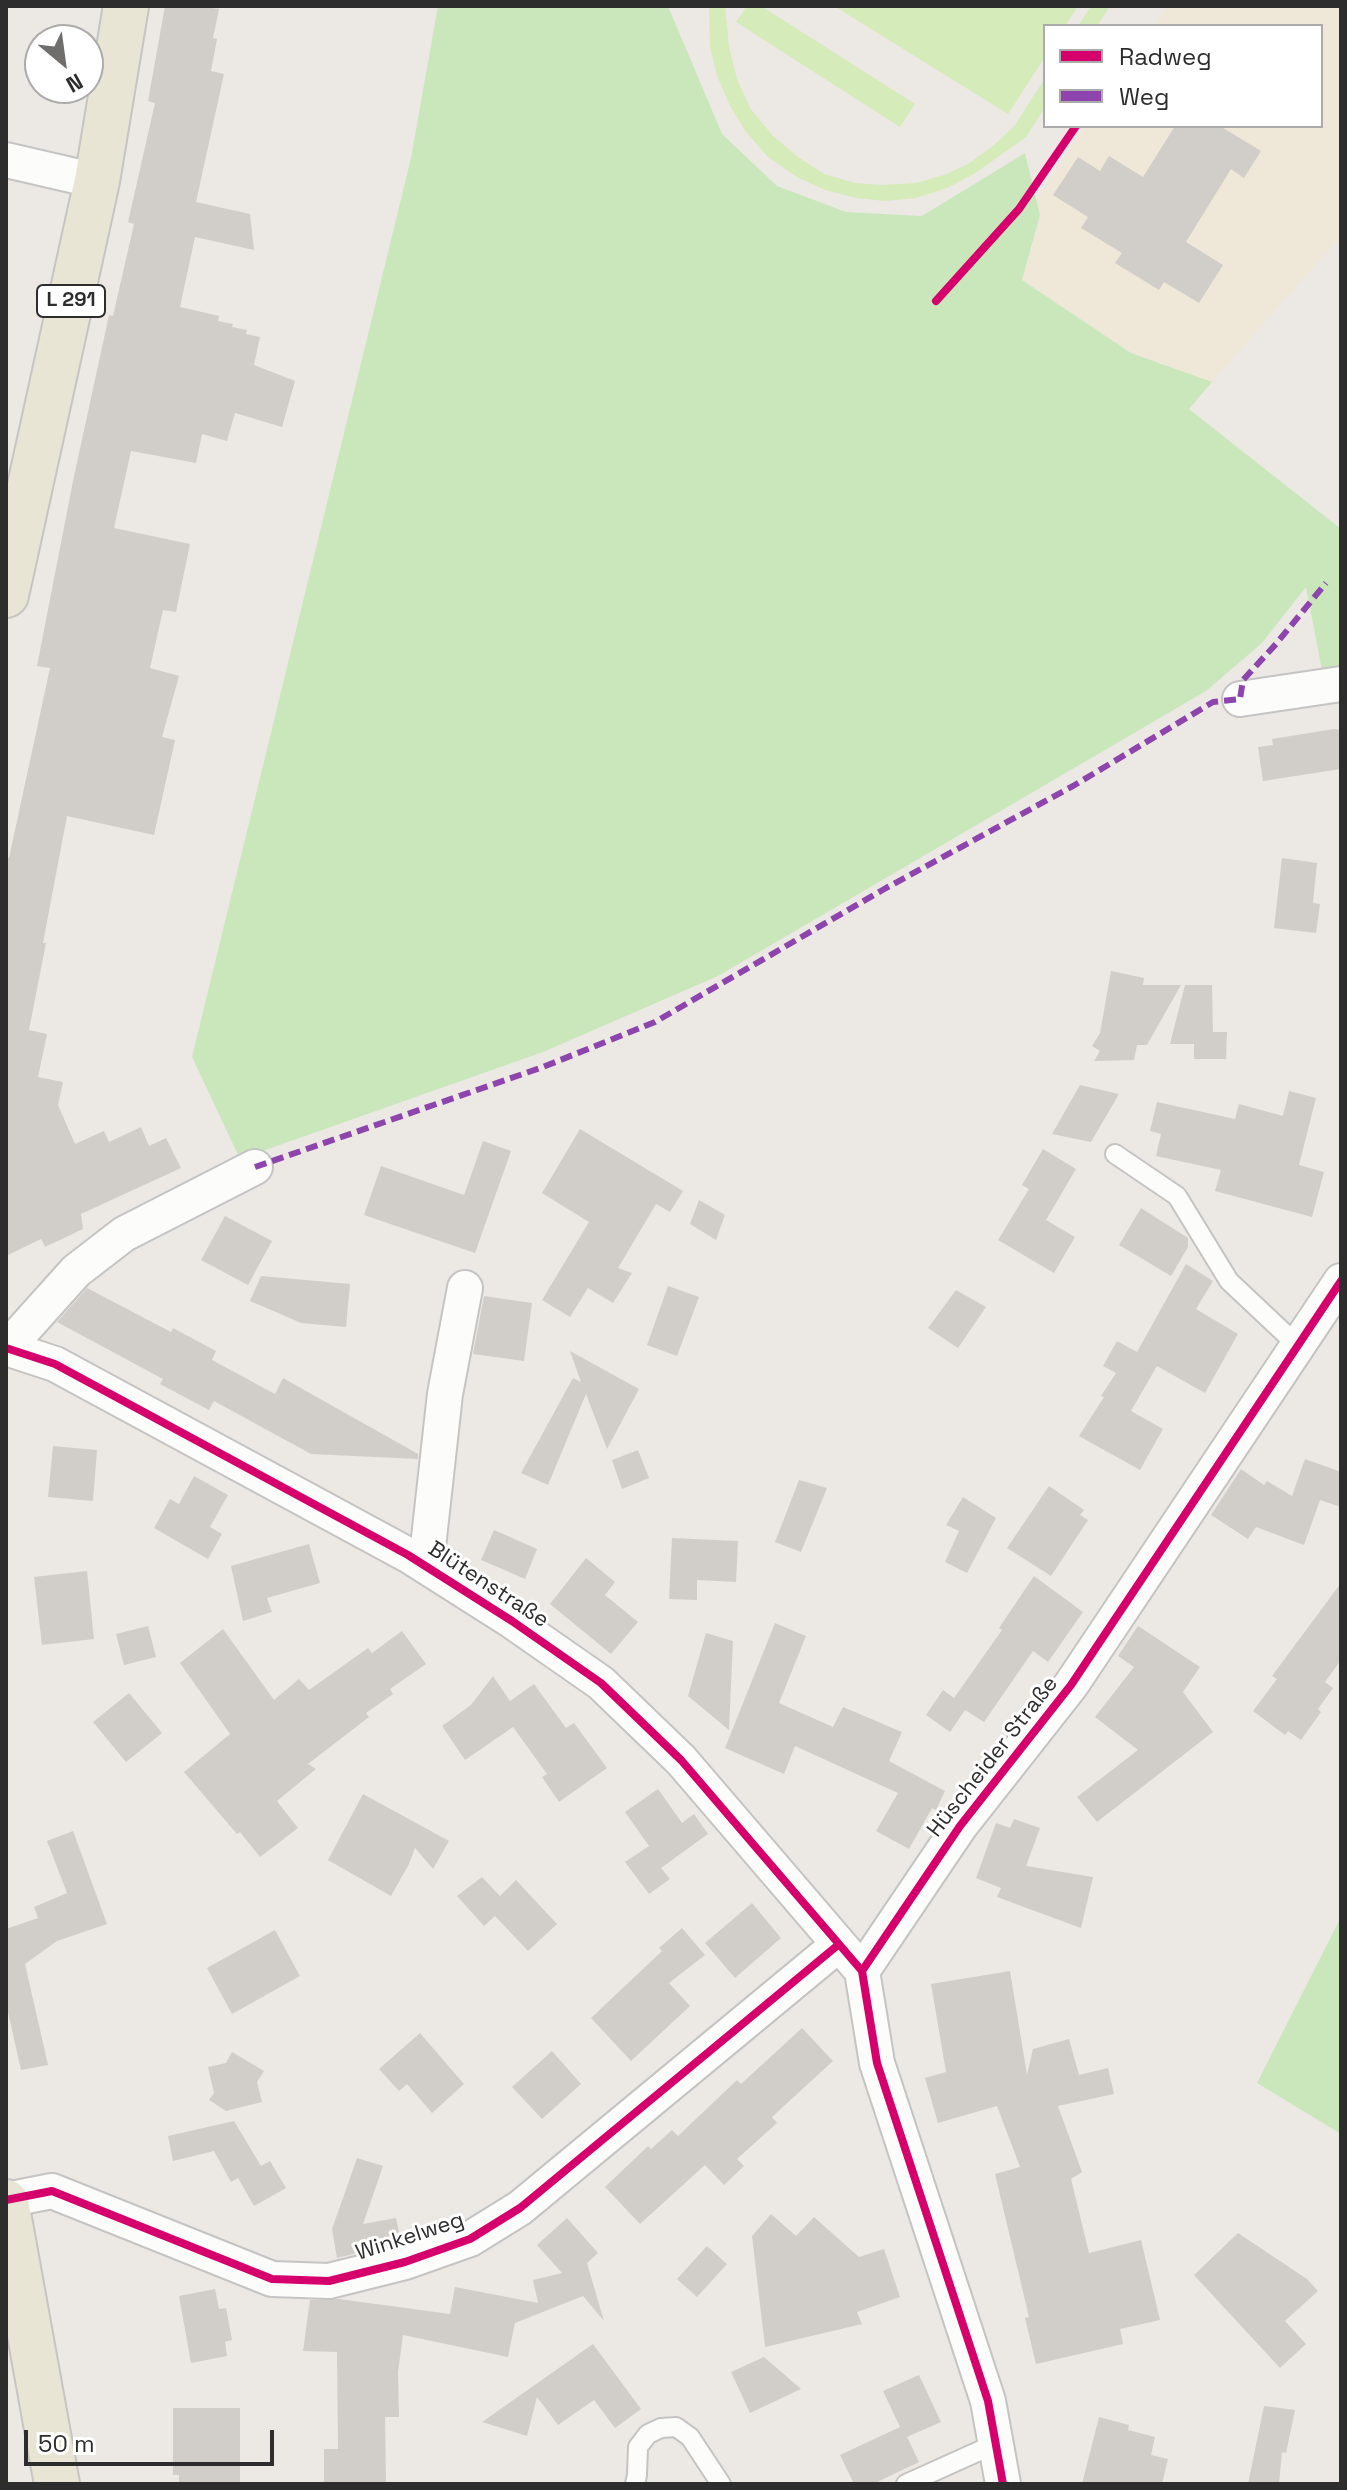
<!DOCTYPE html>
<html>
<head>
<meta charset="utf-8">
<style>
  body { margin:0 }
  #map { position:relative; width:1347px; height:2490px; overflow:hidden; background:#ece8e4; font-family:"Space Grotesk",sans-serif }
  canvas { display:block }
  .frame { position:absolute; inset:0; border:8px solid #2d2d2d; pointer-events:none }
  .legend { position:absolute; left:1043px; top:24px; width:280px; height:104px; box-sizing:border-box; background:#fff; border:2px solid #ababab; margin:0; padding:10px 14px; list-style:none; font-size:24px; color:#2d2d2d }
  .legend li { display:flex; align-items:center; gap:16px; height:40px }
  .legend b { width:40px; border:2px solid #ababab }
  .north { position:absolute; left:24px; top:24px; width:80px; height:80px; box-sizing:border-box; background:#fff; border:2px solid #ababab; border-radius:50%; rotate:151deg; font-size:22px; font-weight:700; line-height:32px; text-align:center; color:#2d2d2d }
  .north::after { content:''; display:block; margin:auto; width:28px; height:36px; background:#706e6d; clip-path:polygon(50% 0,100% 100%,50% 72%,0 100%) }
  .scale { position:absolute; left:24px; top:2430px; width:250px; height:36px; box-sizing:border-box; border:4px solid #2d2d2d; border-top:0; padding-left:10px; font-size:24px; line-height:28px; white-space:nowrap; color:#2d2d2d; -webkit-text-stroke:6px #fff; paint-order:stroke }
</style>
</head>
<body>
<div id="map">
<canvas width="1347" height="2490"></canvas>
<div class="frame"></div>
<ul class="legend">
<li><b style="height:10px;background:#d6006c"></b>Radweg</li>
<li><b style="height:10px;background:#8e44ad"></b>Weg</li>
</ul>
<div class="north">N</div>
<div class="scale">50 m</div>
</div>
<script>
const c = document.querySelector('canvas').getContext('2d');
c.lineJoin = 'round';
function fillPath(path, color) { c.fillStyle = color; c.fill(path, 'evenodd'); }
const toPath = rows => new Path2D(rows.map(r => 'M' + r).join(''));
function trace(path, color, width, dash) { c.strokeStyle = color; c.lineWidth = width; c.lineCap = dash ? 'butt' : 'round'; c.setLineDash(dash || []); c.stroke(path); }
function write(font, color, halo, rows, align = 'center') {
  c.font = font + ' "Space Grotesk",sans-serif'; c.lineWidth = 6; c.setLineDash([]); c.textBaseline = 'middle'; c.strokeStyle = halo; c.fillStyle = color; for (const [text, x, y, turn = 0] of rows) {
    c.save(); c.translate(x, y); c.rotate((+turn || 0) * Math.PI / 180); c.textAlign = isNaN(turn) ? turn : align; if (halo) c.strokeText(text, 0, 0); c.fillText(text, 0, 0); c.restore();
  }
}
const education = toPath([
  [1167,6,1341,6,1341,236,1212,382,1131,353,1022,280,1040,216,1036,200,1086,126,1321,126,1321,26,1154,26]
]);
const green = toPath([
  [438,6,668,6,722,134,777,186,846,212,922,216,1025,153,1040,215,1022,280,1131,353,1212,382,1189,409,1341,529,1341,674,1323,676,1306,587,1262,643,1206,691,718,976,543,1052,240,1159,192,1057,411,158],
  [1341,1917,1341,2134,1257,2083]
]);
const pitch = toPath([
  [709,6,725,6,729,47,737,79,750,108,773,136,798,157,824,174,855,183,882,185,916,183,944,175,968,164,993,146,1015,125,1045,78,1045,107,1026,137,974,174,947,188,916,198,885,201,856,198,825,190,797,177,768,157,746,132,730,106,718,78,710,48],
  [747,6,761,6,915,104,900,127,736,22],
  [834,6,1078,6,1065,26,1045,26,1045,57,1008,114],
  [1091,6,1110,6,1097,26,1078,26]
]);
const building = toPath([
  [165,6,199,6,219,9,213,38,217,39,211,71,224,74,196,202,250,214,254,250,195,237,180,307,219,316,218,321,233,324,232,327,247,330,246,334,260,337,254,365,295,381,282,427,235,413,227,441,202,434,196,463,131,451,114,528,190,544,176,612,163,610,150,668,179,676,162,737,175,740,154,835,67,816,43,943,46,943,29,1030,47,1034,38,1077,63,1082,58,1105,75,1144,104,1131,109,1142,141,1127,149,1146,166,1138,181,1168,81,1214,83,1229,45,1247,41,1239,6,1256,6,857,9,858,50,668,37,666,73,481,109,315,113,316,134,224,128,222,155,103,148,101],
  [1175,126,1220,126,1261,151,1244,178,1231,169,1186,242,1223,265,1199,303,1164,282,1159,290,1115,263,1122,253,1081,228,1088,217,1053,195,1078,157,1100,171,1109,156,1143,177],
  [1334,729,1341,730,1341,769,1263,781,1258,747,1273,745,1272,739],
  [1282,858,1317,863,1313,903,1320,904,1316,933,1274,928],
  [1111,971,1144,978,1143,985,1181,985,1147,1045,1137,1045,1134,1060,1094,1061,1100,1051,1092,1046,1100,1033],
  [1185,985,1212,985,1213,1032,1227,1032,1226,1059,1194,1059,1194,1044,1170,1044],
  [1080,1085,1119,1094,1091,1142,1052,1134],
  [1289,1091,1316,1098,1299,1165,1324,1172,1312,1217,1215,1191,1221,1170,1156,1156,1161,1134,1150,1131,1157,1102,1235,1119,1239,1104,1283,1116],
  [580,1129,683,1191,670,1212,656,1204,618,1268,632,1273,613,1303,588,1288,570,1317,542,1300,589,1222,542,1193],
  [483,1141,511,1151,475,1253,364,1215,381,1166,464,1195],
  [1043,1149,1076,1169,1046,1220,1075,1237,1054,1273,998,1240,1029,1189,1022,1185],
  [699,1200,725,1215,716,1240,690,1224],
  [1141,1208,1188,1238,1188,1247,1171,1276,1119,1245],
  [225,1216,272,1241,248,1285,201,1260],
  [1186,1264,1213,1281,1196,1309,1238,1334,1205,1393,1157,1366,1131,1411,1163,1429,1140,1470,1079,1436,1104,1397,1101,1396,1116,1373,1103,1366,1117,1341,1137,1352],
  [261,1276,350,1284,346,1327,301,1323,250,1301],
  [668,1286,699,1297,677,1356,647,1345],
  [87,1288,171,1332,173,1328,216,1351,212,1360,275,1394,283,1378,418,1454,418,1459,311,1454,214,1401,209,1410,160,1384,163,1379,57,1322],
  [956,1290,986,1307,958,1348,928,1328],
  [484,1296,532,1303,524,1361,473,1354],
  [570,1351,639,1389,607,1449,586,1394,548,1485,521,1473,573,1378,581,1382],
  [53,1446,97,1450,93,1501,48,1497],
  [638,1450,649,1478,622,1489,612,1460],
  [1305,1459,1341,1472,1341,1507,1320,1500,1304,1545,1256,1527,1248,1539,1211,1515,1241,1469,1264,1485,1267,1481,1292,1496],
  [194,1476,228,1495,210,1527,222,1534,208,1559,154,1528,170,1499,179,1504],
  [799,1480,827,1488,801,1552,775,1542],
  [1049,1486,1084,1510,1080,1515,1088,1520,1051,1576,1007,1548],
  [963,1497,996,1518,967,1573,945,1562,959,1531,946,1525],
  [494,1530,537,1549,525,1579,481,1560],
  [672,1538,738,1541,736,1582,697,1580,697,1600,669,1599],
  [309,1544,320,1583,267,1598,272,1612,243,1621,231,1566],
  [586,1558,615,1582,605,1595,638,1622,611,1654,550,1604],
  [87,1571,94,1639,42,1645,34,1577],
  [1034,1576,1083,1612,1048,1662,1033,1651,984,1722,965,1710,950,1732,926,1715,943,1690,954,1698,1002,1630,999,1628],
  [1341,1583,1341,1660,1325,1682,1333,1688,1318,1709,1321,1712,1301,1740,1288,1731,1285,1735,1253,1711,1277,1679,1272,1676],
  [775,1623,806,1636,779,1703,833,1727,843,1707,902,1732,889,1761,945,1791,936,1810,932,1808,909,1849,876,1831,898,1793,795,1746,784,1774,725,1748],
  [148,1626,156,1657,124,1665,116,1634],
  [1138,1626,1200,1667,1183,1692,1213,1732,1097,1822,1077,1797,1138,1750,1095,1717,1134,1667,1118,1656],
  [223,1629,274,1700,299,1679,309,1690,368,1648,372,1653,402,1631,426,1664,390,1689,393,1694,366,1713,369,1717,308,1764,316,1769,277,1801,298,1828,260,1857,240,1832,237,1834,184,1772,230,1734,180,1663],
  [706,1633,733,1641,729,1730,688,1696],
  [493,1676,510,1701,534,1684,566,1728,574,1723,607,1768,559,1802,542,1777,547,1774,513,1727,465,1760,442,1726,471,1705],
  [129,1693,162,1733,126,1762,93,1722],
  [658,1789,682,1823,694,1814,708,1834,661,1868,670,1879,649,1894,625,1862,649,1846,625,1812],
  [363,1794,449,1841,433,1869,415,1848,409,1864,391,1896,328,1860],
  [1014,1819,1040,1828,1026,1866,1093,1877,1081,1928,997,1897,1001,1888,976,1878,996,1823,1010,1828],
  [73,1831,107,1924,57,1941,25,1964,48,2065,21,2070,6,2003,6,1929,38,1918,34,1907,67,1893,47,1841],
  [482,1877,500,1896,516,1880,557,1924,528,1951,495,1916,484,1926,457,1896],
  [752,1903,781,1938,735,1978,705,1943],
  [682,1928,705,1955,669,1983,690,2006,631,2061,591,2018,662,1951,659,1948],
  [275,1930,300,1976,232,2014,207,1968],
  [1010,1971,1027,2075,1033,2049,1069,2039,1079,2075,1108,2068,1114,2094,1058,2106,1082,2172,1071,2179,1089,2253,1141,2240,1160,2320,1120,2329,1123,2344,1036,2364,1025,2318,1029,2317,995,2174,1020,2167,997,2106,938,2123,925,2078,946,2072,931,1984],
  [802,2028,833,2061,772,2117,777,2123,737,2159,744,2166,724,2185,705,2165,640,2224,605,2187,648,2146,651,2149,672,2130,678,2136,737,2080,741,2084],
  [420,2033,464,2084,432,2113,407,2084,399,2091,379,2069],
  [552,2051,581,2084,542,2119,512,2087],
  [232,2052,264,2071,257,2082,262,2102,226,2111,209,2100,214,2093,208,2067,226,2063],
  [234,2121,261,2166,270,2161,286,2188,254,2206,238,2178,231,2182,214,2151,173,2161,168,2136],
  [357,2158,383,2166,363,2224,396,2218,401,2242,337,2258,332,2229],
  [771,2214,796,2236,814,2217,859,2257,884,2249,900,2297,857,2312,862,2324,765,2347,752,2236],
  [567,2218,598,2253,587,2263,604,2321,583,2296,515,2323,508,2357,403,2335,398,2372,399,2417,385,2417,386,2484,324,2484,324,2449,338,2449,337,2352,303,2351,310,2300,339,2299,450,2314,455,2287,538,2303,533,2280,562,2273,537,2245],
  [1238,2233,1307,2279,1318,2291,1285,2321,1306,2344,1280,2368,1194,2275],
  [707,2246,727,2264,697,2297,677,2279],
  [215,2289,219,2309,226,2308,232,2340,225,2342,227,2356,191,2363,179,2296],
  [593,2344,641,2409,615,2428,594,2400,558,2425,537,2397,527,2436,482,2422],
  [764,2357,801,2389,750,2413,731,2372],
  [919,2375,941,2422,907,2437,919,2462,873,2484,854,2484,840,2455,900,2427,883,2391],
  [1264,2406,1295,2410,1286,2453,1282,2452,1279,2484,1248,2484],
  [173,2408,240,2408,240,2484,179,2484,179,2475,173,2475],
  [1099,2417,1129,2425,1128,2430,1155,2437,1151,2455,1168,2459,1162,2484,1082,2484]
]);
const lane = toPath([
  [1115,1154,1177,1196,1229,1281,1297,1345],
  [635,2484,637,2475,638,2447,648,2434,661,2428,676,2427,690,2437,721,2484],
  [906,2484,997,2443]
]);
const street = toPath([
  [6,160,97,181],
  [1240,699,1341,684],
  [6,1348,55,1364,408,1555,512,1621,601,1683,681,1760,862,1971],
  [7,1348,76,1271,124,1234,255,1167],
  [426,1565,445,1394,465,1288],
  [6,2200,52,2191,272,2279,329,2281,405,2262,470,2239,520,2208,838,1945],
  [1003,2484,988,2401,877,2063,862,1971,960,1826,1071,1685,1341,1281]
]);
const primary = toPath([
  [6,595,97,181,126,6],
  [6,2202,57,2484]
]);
const quiet = toPath([
  [255,1167,543,1067,655,1022,886,888,1073,786,1213,702,1240,699,1243,680,1276,644,1326,583]
]);
const cycleway = toPath([
  [936,301,1019,209,1076,126],
  [6,1348,55,1364,408,1555,512,1621,601,1683,681,1760,862,1971],
  [6,2200,52,2191,272,2279,329,2281,405,2262,470,2239,520,2208,838,1945],
  [1003,2484,988,2401,877,2063,862,1971,960,1826,1071,1685,1341,1281]
]);
const shields = [
  [71,301,68]
];
const shieldNames = [
  ["L 291",71,301]
];
const streetNames = [
  ["Blütenstraße",488,1585,33],
  ["Hüscheider Straße",993,1757,-52],
  ["Winkelweg",410,2237,-18]
];
fillPath(education, '#efe8d8');
fillPath(green, '#cae7bc');
fillPath(pitch, '#d5ebb9');
fillPath(building, '#d1ceca');
trace(lane, '#c5c4c4', 22);
trace(street, '#c5c4c4', 38);
trace(primary, '#c6c5c3', 48);
trace(lane, '#fcfcfb', 18);
trace(street, '#fcfcfb', 34);
trace(primary, '#e8e5d5', 44);
trace(quiet, '#8e44ad', 6, [12, 6]);
trace(cycleway, '#d6006c', 8);
for (const [x, y, w] of shields) { const box = new Path2D(); box.roundRect(x - w / 2, y - 16, w, 32, 6); c.fillStyle = '#fff'; c.fill(box); trace(box, '#2d2d2d', 2); }
write('bold 20px', '#2d2d2d', null, shieldNames);
write('22px', '#2d2d2d', '#fff', streetNames);
</script>
</body>
</html>
